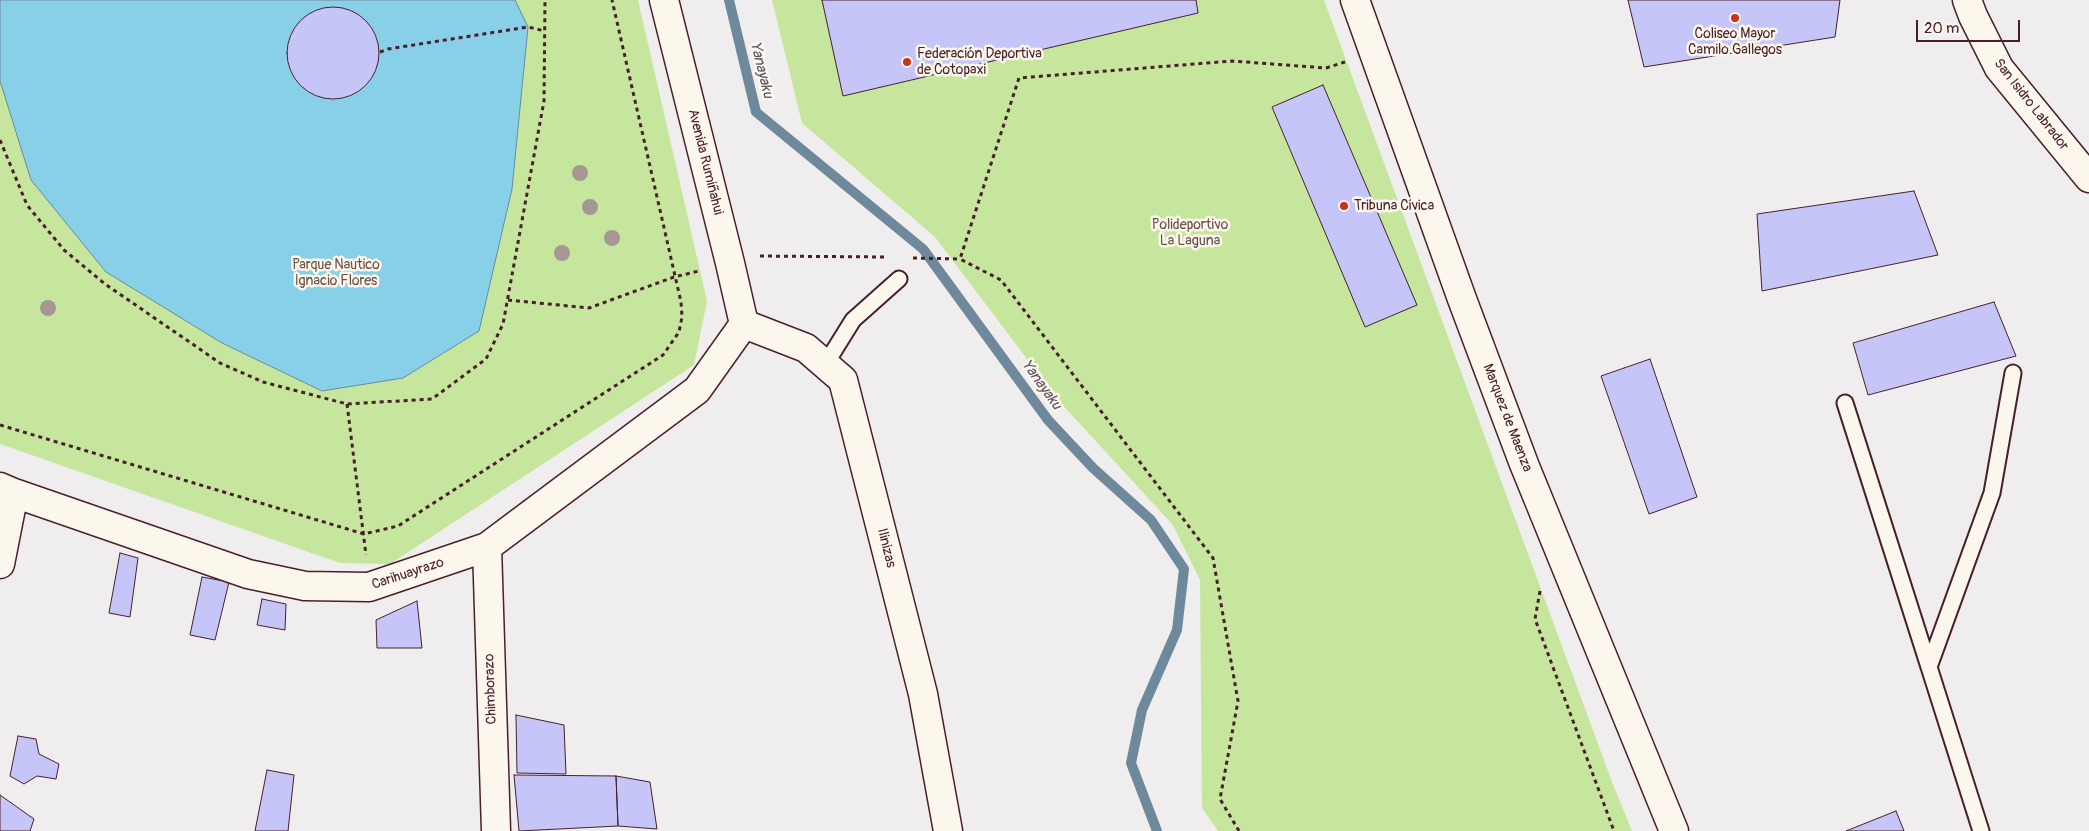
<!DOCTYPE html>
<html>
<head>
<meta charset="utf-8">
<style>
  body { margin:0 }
  #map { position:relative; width:2089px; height:831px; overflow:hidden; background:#f0edee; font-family:Pangolin,sans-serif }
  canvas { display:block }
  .scale { position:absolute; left:1916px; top:20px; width:104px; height:22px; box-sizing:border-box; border:2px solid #4a1f2b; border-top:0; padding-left:6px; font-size:15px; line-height:18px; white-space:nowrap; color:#4a1f2b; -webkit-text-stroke:4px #fbf7ec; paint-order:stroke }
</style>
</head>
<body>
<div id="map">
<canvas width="2089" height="831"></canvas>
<div class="scale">20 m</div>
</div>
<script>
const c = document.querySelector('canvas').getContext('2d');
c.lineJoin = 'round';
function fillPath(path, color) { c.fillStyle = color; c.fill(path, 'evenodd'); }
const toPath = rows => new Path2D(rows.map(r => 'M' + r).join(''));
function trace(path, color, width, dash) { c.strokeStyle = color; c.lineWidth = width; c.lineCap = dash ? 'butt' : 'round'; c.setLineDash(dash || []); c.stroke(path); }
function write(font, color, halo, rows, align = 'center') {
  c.font = font + ' Pangolin,sans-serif'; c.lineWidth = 5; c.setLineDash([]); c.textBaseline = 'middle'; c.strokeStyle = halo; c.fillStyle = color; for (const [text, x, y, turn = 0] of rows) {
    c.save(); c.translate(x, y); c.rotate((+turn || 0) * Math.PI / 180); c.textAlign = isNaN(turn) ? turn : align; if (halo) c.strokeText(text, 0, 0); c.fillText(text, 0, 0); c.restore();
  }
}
const green = toPath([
  [0,0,638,0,707,301,694,365,390,564,340,563,0,444],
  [772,0,1324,0,1612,782,1632,831,1218,831,1202,808,1200,580,1173,525,1058,400,935,237,802,123]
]);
const water = toPath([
  [0,0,515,0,528,27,512,189,479,331,403,378,322,391,222,343,106,272,31,180,0,81,0,0]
]);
const stream = toPath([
  [729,0,756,112,923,249,1048,420,1093,468,1151,520,1184,569,1177,630,1142,710,1131,763,1157,831]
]);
const building = toPath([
  [822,0,1196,0,1198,13,843,96,822,0],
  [1628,0,1840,0,1835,37,1644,67,1628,0],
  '287 53a46 46 0 1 1 92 0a46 46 0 1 1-92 0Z',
  [1323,85,1417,305,1365,327,1272,107,1323,85],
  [1914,191,1938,255,1762,291,1757,214,1914,191],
  [1994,302,2016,356,1868,395,1853,343,1994,302],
  [1650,359,1697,497,1649,514,1601,376,1650,359],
  [120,553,138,558,130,617,109,613,120,553],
  [202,577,229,582,215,640,190,635,202,577],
  [262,599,286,604,285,630,257,625,262,599],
  [417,601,422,648,377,648,376,620,417,601],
  [516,715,564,725,566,774,517,773,516,715],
  [18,736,36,739,39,754,59,764,56,779,37,776,24,784,10,776,18,736],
  [267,770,294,775,288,831,255,831,267,770],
  [514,775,616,776,618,826,519,831,514,775],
  [616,776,650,782,657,829,618,826,616,776],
  [0,795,34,819,30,831,0,831,0,795],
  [1896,811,1904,831,1846,831,1896,811]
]);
const path = toPath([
  [380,52,388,49,528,27,545,31],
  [0,140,27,205,64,250,105,284,220,363,263,382,347,404,432,399,486,359,503,324,544,101,545,0],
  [760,256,884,257],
  [913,258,960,259],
  [508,300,589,308,674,277,699,271],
  [347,404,366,555],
  [0,425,364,534,398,526,663,355,679,332,682,317,681,302,612,0],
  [1540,591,1535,619,1614,831],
  [1239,831,1220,799,1238,701,1213,558,1001,280,960,259,1019,78,1232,61,1326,68,1345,62]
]);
const service = toPath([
  [825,365,853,320,899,279],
  [1845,403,1929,667],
  [1981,831,1929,667,1992,493,2013,373]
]);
const minor = toPath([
  [664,0,730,263,744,324],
  [1967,0,1973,16,1999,68,2089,178],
  [744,324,806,348,843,380,923,694,948,831],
  [0,487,14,493,248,574,305,586,369,587,487,547,697,390,744,324],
  [487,547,496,831],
  [0,564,14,493]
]);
const tertiary = toPath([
  [1355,0,1462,299,1524,464,1674,831]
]);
const trees = [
  [580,173],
  [590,207],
  [612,238],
  [562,253],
  [48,308]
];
const markers = [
  [1735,18,5,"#c8321e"],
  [907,62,5,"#c8321e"],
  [1344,206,5,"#c8321e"]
];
const poiNames = [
  ["Coliseo Mayor",1735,34,"center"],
  ["Camilo Gallegos",1735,50,"center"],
  ["Federación Deportiva",917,54],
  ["de Cotopaxi",917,70],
  ["Tribuna Civica",1354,206]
];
const streetNames = [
  ["San Isidro Labrador",2031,105,52],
  ["Avenida Rumiñahui",705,162,76],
  ["Marquez de Maenza",1507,418,69],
  ["Ilinizas",886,548,76],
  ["Carihuayrazo",408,574,-18],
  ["Chimborazo",491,689,-92]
];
const parkNames = [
  ["Polideportivo",1190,225],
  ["La Laguna",1190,241],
  ["Parque Nautico",336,265],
  ["Ignacio Flores",336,281]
];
const waterNames = [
  ["Yanayaku",761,70,76],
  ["Yanayaku",1041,385,54]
];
fillPath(green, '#c6e59d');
fillPath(water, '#87d0e8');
trace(water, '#6f899c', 1);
trace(stream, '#6f899c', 10);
fillPath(building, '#c6c5f7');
trace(building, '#4a1f2b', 1);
trace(service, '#4a1f2b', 19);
trace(minor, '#4a1f2b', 31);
trace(tertiary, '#4a1f2b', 31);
trace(path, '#4a1f2b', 3, [4, 4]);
trace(service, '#fbf7ec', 15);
trace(minor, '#fbf7ec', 28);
trace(tertiary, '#fbf7ec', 28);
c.fillStyle = '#a69793';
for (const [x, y] of trees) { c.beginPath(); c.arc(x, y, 8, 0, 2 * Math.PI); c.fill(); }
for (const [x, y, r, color] of markers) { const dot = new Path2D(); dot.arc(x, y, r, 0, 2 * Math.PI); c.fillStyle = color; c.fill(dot); trace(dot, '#fbf7ec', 2); }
write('14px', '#4a1f2b', '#fbf7ec', poiNames, 'left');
write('14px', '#4a1f2b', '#fbf7ec', streetNames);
write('14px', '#695048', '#fbf7ec', parkNames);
write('italic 15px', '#5c5464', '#fbf7ec', waterNames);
</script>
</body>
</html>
